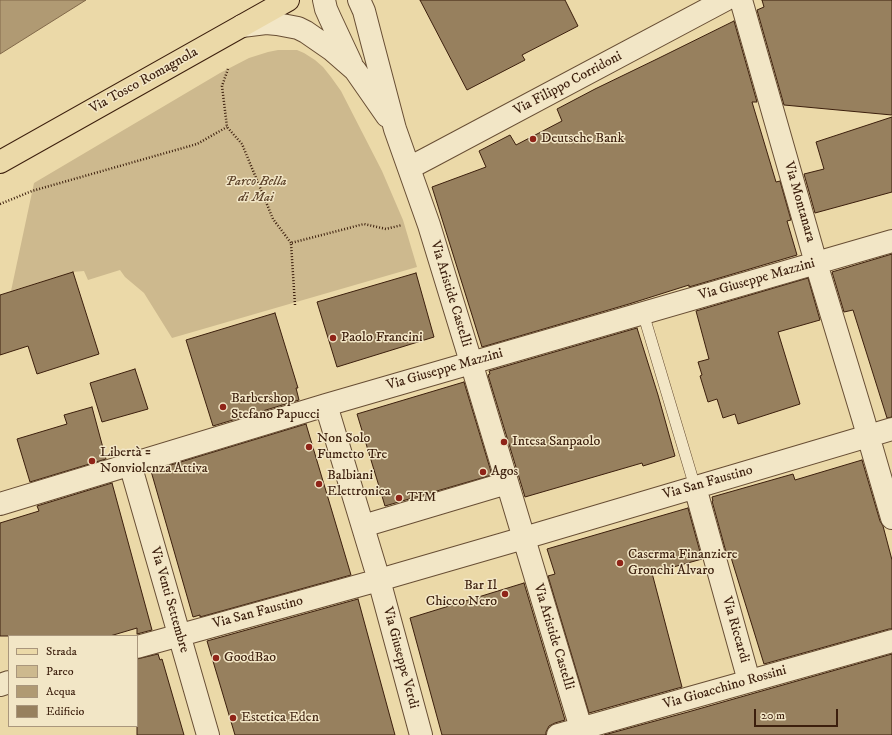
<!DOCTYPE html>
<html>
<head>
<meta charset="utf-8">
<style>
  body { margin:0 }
  #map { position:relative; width:892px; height:735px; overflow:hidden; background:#ebd9a8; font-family:"IM FELL DW Pica",serif }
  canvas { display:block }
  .legend { position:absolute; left:8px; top:635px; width:130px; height:92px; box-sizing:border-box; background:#f2e6c6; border:1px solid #a9967c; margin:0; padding:5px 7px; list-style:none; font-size:12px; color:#3c1f0d }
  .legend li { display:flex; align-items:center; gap:8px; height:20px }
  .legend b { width:20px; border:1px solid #a9967c }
  .scale { position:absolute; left:754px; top:709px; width:84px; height:18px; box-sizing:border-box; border:2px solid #3c1f0d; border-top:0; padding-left:5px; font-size:12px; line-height:14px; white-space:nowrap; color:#3c1f0d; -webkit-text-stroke:3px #f2e6c6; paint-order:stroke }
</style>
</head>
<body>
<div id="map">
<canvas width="892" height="735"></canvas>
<ul class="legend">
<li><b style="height:5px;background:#ebd9a8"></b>Strada</li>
<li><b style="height:11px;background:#cdb98e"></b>Parco</li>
<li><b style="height:11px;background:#b09a73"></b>Acqua</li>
<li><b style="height:11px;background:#97805e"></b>Edificio</li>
</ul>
<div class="scale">20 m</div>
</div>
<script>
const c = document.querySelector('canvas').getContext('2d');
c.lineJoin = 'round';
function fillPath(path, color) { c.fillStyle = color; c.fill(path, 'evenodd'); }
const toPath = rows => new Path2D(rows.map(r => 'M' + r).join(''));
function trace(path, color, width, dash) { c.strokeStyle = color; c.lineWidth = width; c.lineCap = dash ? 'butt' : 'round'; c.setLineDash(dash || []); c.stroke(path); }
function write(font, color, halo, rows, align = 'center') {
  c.font = font + ' "IM FELL DW Pica",serif'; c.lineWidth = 3; c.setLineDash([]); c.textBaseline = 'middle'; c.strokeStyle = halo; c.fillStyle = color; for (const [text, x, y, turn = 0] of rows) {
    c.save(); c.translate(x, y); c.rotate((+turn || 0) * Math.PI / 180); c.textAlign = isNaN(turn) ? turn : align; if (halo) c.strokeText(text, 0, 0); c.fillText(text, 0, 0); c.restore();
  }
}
const green = toPath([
  [278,50,297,50,304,53,315,60,323,67,331,77,341,91,382,171,403,220,417,267,172,338,144,293,125,277,120,270,88,280,84,271,73,272,11,291,34,183,220,73,249,58,268,52]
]);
const water = toPath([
  [0,0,86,0,0,54,0,0]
]);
const building = toPath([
  [420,0,565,0,578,26,522,55,525,60,467,90,420,0],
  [762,0,892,0,892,115,784,105,757,10,764,7,762,0],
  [734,21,757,102,752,102,776,182,780,181,791,220,787,221,797,255,689,287,689,285,629,304,482,347,432,187,486,167,479,151,510,135,516,145,562,121,557,109,595,89,657,59,734,21],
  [892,117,892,192,815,213,804,174,824,169,816,142,892,117],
  [892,254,892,417,887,418,853,310,844,312,832,272,892,254],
  [73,272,99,354,37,374,28,346,0,355,0,295,73,272],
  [416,273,434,337,337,367,317,302,416,273],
  [808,278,820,320,778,332,800,404,738,424,735,414,723,418,717,399,708,402,700,376,702,375,698,362,709,359,696,311,808,278],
  [275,313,298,388,296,388,299,400,213,426,186,340,275,313],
  [637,328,658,395,675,456,643,466,642,463,525,497,488,375,490,374,489,371,637,328],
  [135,369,148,409,102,422,90,383,135,369],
  [464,382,492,475,385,506,357,414,464,382],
  [92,407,106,459,30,482,17,439,67,424,64,415,92,407],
  [306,424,351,575,200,617,200,615,193,617,151,471,306,424],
  [862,460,880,521,883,526,892,560,892,629,889,629,764,664,729,551,726,552,712,501,713,501,712,497,793,474,795,480,862,460],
  [112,483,152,630,137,634,137,628,110,636,0,636,0,523,39,511,37,506,112,483],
  [688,508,702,559,652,573,682,687,589,713,548,576,555,574,547,549,688,508],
  [524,583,565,720,555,723,549,726,546,732,546,735,442,735,410,618,524,583],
  [358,599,395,735,235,735,207,641,358,599],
  [158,654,160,660,162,659,184,735,137,735,137,659,158,654],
  [892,654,892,735,604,735,688,712,892,654]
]);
const path = toPath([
  [228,69,222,86,227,127,242,144,273,219,291,243],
  [0,204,32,191,197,144,227,127],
  [295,305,291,243,364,224,386,229,402,225]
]);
const lane = toPath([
  [643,313,695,487]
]);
const street = toPath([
  [324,0,326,9,330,18,351,63],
  [359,0,364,11,371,38,395,129,429,225,471,362,583,735],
  [741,0,816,263,863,418,892,518],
  [242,26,266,23,277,24,298,28,306,32,332,50,355,70,387,116],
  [409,168,430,157,725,0],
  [326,405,379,580,421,735],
  [130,464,208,735],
  [695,487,749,681],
  [0,504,326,405,892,241],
  [363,526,507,483],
  [137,647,379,580,524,538,892,429],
  [0,685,9,682],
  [558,735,892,641]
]);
const primary = toPath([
  [0,162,288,0]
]);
const markers = [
  [533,139,4,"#8f2418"],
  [333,338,4,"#8f2418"],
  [223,407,4,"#8f2418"],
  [504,442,4,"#8f2418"],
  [309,447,4,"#8f2418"],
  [92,461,4,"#8f2418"],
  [483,472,4,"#8f2418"],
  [319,484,4,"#8f2418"],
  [399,498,4,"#8f2418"],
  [620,563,4,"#8f2418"],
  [505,594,4,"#8f2418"],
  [216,658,4,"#8f2418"],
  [233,718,4,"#8f2418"]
];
const streetNames = [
  ["Via Tosco Romagnola",144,81,-29],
  ["Via Filippo Corridoni",568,84,-28],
  ["Via Montanara",799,202,74],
  ["Via Giuseppe Mazzini",757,280,-16],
  ["Via Aristide Castelli",450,294,73],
  ["Via Giuseppe Mazzini",445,370,-16],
  ["Via San Faustino",708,483,-16],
  ["Via Venti Settembre",169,600,74],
  ["Via San Faustino",258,613,-15],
  ["Via Riccardi",735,630,74],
  ["Via Aristide Castelli",553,637,73],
  ["Via Giuseppe Verdi",400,658,75],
  ["Via Gioacchino Rossini",725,688,-16]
];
const poiNames = [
  ["Deutsche Bank",541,139],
  ["Paolo Francini",341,338],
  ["Barbershop",231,399],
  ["Stefano Papucci",231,415],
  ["Non Solo",317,439],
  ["Fumetto Tre",317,455],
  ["Intesa Sanpaolo",512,442],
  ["Libertà =",100,453],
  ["Nonviolenza Attiva",100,469],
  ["Agos",491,472],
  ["Balbiani",327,476],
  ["Elettronica",327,492],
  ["TIM",407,498],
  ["Caserma Finanziere",628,555],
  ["Gronchi Alvaro",628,571],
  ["Bar Il",497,586,"right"],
  ["Chicco Nero",497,602,"right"],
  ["GoodBao",224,658],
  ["Estetica Eden",241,718]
];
const parkNames = [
  ["Parco Bella",256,182],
  ["di Mai",256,198]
];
fillPath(green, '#cdb98e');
fillPath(water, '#b09a73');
trace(water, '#82694a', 1);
fillPath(building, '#97805e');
trace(building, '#3c1f0d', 1);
trace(lane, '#684e34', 12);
trace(street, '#684e34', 24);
trace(primary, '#3c1f0d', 24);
trace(path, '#3c1f0d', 2.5, [1, 2]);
trace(lane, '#f2e6c6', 11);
trace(street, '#f2e6c6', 22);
trace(primary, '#ebd9a8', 22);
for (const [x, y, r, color] of markers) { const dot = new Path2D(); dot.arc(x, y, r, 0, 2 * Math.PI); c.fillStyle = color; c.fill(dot); trace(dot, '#f2e6c6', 1.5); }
write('14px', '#3c1f0d', '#f2e6c6', streetNames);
write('14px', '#3c1f0d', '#f2e6c6', poiNames, 'left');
write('italic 14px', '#60462d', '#f2e6c6', parkNames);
</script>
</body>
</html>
